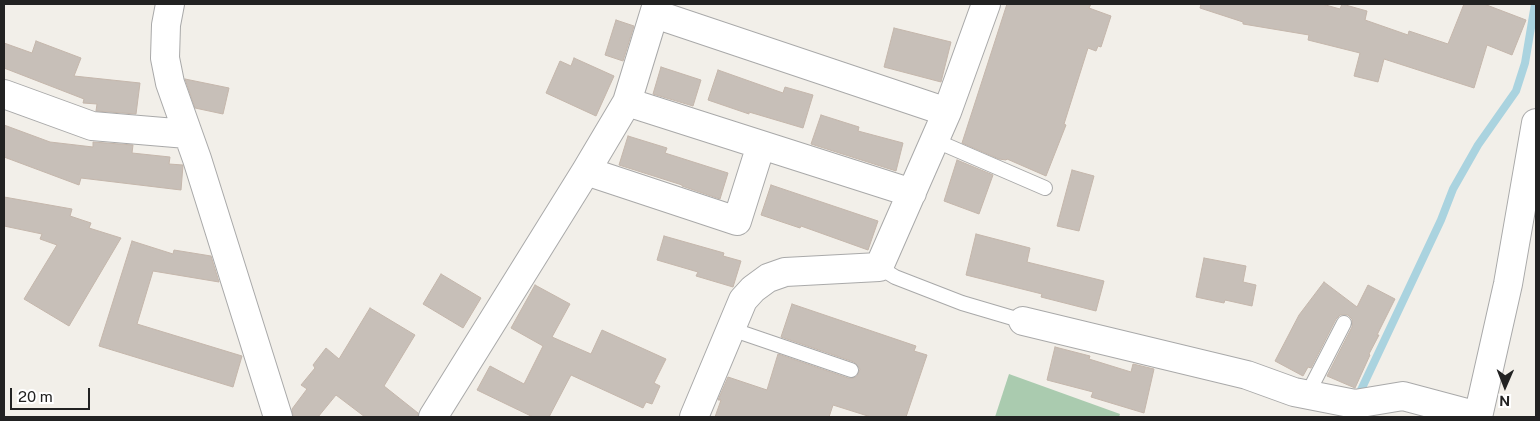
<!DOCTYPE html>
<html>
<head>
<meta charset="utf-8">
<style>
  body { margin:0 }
  #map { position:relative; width:1540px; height:421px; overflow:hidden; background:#f2efe9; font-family:"Public Sans",sans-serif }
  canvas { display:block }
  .frame { position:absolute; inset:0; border:5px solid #222; pointer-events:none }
  .north { position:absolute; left:1480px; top:361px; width:50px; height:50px; -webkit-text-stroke:4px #fff; paint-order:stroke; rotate:181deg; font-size:14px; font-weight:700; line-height:20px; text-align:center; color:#222 }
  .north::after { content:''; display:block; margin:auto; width:18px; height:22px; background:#222; clip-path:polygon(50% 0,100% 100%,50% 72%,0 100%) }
  .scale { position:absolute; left:10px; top:388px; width:80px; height:22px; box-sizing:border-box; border:2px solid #222; border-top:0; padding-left:6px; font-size:15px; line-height:18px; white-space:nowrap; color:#222; -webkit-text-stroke:4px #fff; paint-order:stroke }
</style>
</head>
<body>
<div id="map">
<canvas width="1540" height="421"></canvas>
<div class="frame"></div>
<div class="north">N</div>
<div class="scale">20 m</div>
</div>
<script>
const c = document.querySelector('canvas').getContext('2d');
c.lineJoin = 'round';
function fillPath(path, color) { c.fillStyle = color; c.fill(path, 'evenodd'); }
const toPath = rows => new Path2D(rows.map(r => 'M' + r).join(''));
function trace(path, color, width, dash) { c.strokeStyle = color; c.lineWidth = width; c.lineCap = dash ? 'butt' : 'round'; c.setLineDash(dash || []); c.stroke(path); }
const cemetery = toPath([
  [1009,374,1120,414,1119,417,995,417]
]);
const stream = toPath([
  [1361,390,1441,220,1453,189,1478,145,1516,91,1525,63,1535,4]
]);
const building = toPath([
  [1007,4,1091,4,1089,8,1111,16,1101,47,1098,46,1096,51,1088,48,1064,124,1066,125,1046,176,1007,159,1006,160,999,159,962,143,1007,4],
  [1201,4,1322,4,1340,9,1342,4,1367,11,1365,20,1408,35,1409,31,1448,44,1464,4,1484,4,1526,20,1512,55,1487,45,1474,88,1384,59,1378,82,1354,76,1360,53,1308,40,1309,35,1243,24,1243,22,1200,8,1201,4],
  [616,20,634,26,623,61,605,55,616,20],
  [894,28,951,42,941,82,884,67,894,28],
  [36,41,81,58,74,76,140,83,136,114,96,111,97,104,83,103,84,99,4,68,4,43,32,53,36,41],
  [574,58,614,76,596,116,546,93,560,61,571,66,574,58],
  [661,67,701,80,693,106,653,94,661,67],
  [718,70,783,93,785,87,813,95,803,128,749,112,749,114,708,100,718,70],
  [185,79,229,88,223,114,195,108,185,79],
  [821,115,859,127,858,131,903,143,896,171,811,144,821,115],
  [4,125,50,142,93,147,93,142,133,145,132,153,170,157,169,164,183,165,181,190,81,178,79,185,4,157,4,125],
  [628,136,667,148,665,153,728,173,720,199,682,186,682,185,619,165,628,136],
  [957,160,993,175,979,214,944,201,957,160],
  [1072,170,1094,176,1079,231,1057,226,1072,170],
  [771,185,878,221,868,250,801,226,800,228,761,215,771,185],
  [4,197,72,209,70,216,91,223,89,228,121,238,69,326,24,299,57,245,40,239,42,234,4,226,4,197],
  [976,234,1030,248,1027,262,1104,281,1096,311,1041,297,1042,294,966,275,976,234],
  [664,236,724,253,723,256,741,261,733,287,696,276,698,272,657,260,664,236],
  [132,241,173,254,174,250,211,256,219,282,153,271,137,324,242,356,233,387,99,346,132,241],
  [1204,258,1246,266,1243,282,1256,285,1252,306,1225,300,1224,303,1196,297,1204,258],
  [441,274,481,298,463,328,423,304,441,274],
  [1324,282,1357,307,1368,285,1395,299,1377,335,1379,335,1369,354,1370,355,1355,388,1327,376,1352,327,1352,319,1348,315,1340,315,1336,319,1311,368,1308,367,1303,376,1275,361,1299,315,1324,282],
  [535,285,570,304,552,337,591,354,602,330,666,359,654,383,660,386,652,404,646,402,643,408,571,375,549,417,533,417,477,390,490,366,524,384,543,346,511,328,535,285],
  [792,304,916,346,914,351,927,355,906,417,871,417,833,405,829,417,715,417,721,400,718,400,728,377,767,390,778,354,848,378,853,378,857,376,860,369,854,362,781,337,792,304],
  [370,308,415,335,384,386,418,413,418,417,365,417,336,395,318,417,293,417,292,409,307,389,301,385,315,368,313,365,326,348,339,359,370,308],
  [1055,347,1090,356,1089,359,1131,372,1133,364,1154,369,1144,413,1091,397,1093,392,1047,380,1055,347]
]);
const service = toPath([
  [934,140,1045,188],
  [879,267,895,277,962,303,1023,321],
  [731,329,851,370],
  [1307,395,1344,323]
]);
const minor = toPath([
  [170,4,166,25,165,58,170,83,197,159,278,417],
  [655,14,947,112],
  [4,94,92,126,187,134],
  [627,102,912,193],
  [586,171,737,221,761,145],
  [1023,321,1247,375,1294,392,1355,404,1403,396,1478,416],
  [433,417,586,171,627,102,657,4],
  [694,417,743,300,753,289,768,278,785,272,879,267,947,112,986,4],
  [1478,417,1508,284,1536,123]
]);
fillPath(cemetery, '#aacbaf');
trace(stream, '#aad3df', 8);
fillPath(building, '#c7bfb8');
trace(building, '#c4b6ab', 1);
trace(service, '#a9a9a9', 16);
trace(minor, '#a9a9a9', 30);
trace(service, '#fff', 14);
trace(minor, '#fff', 28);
</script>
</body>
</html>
